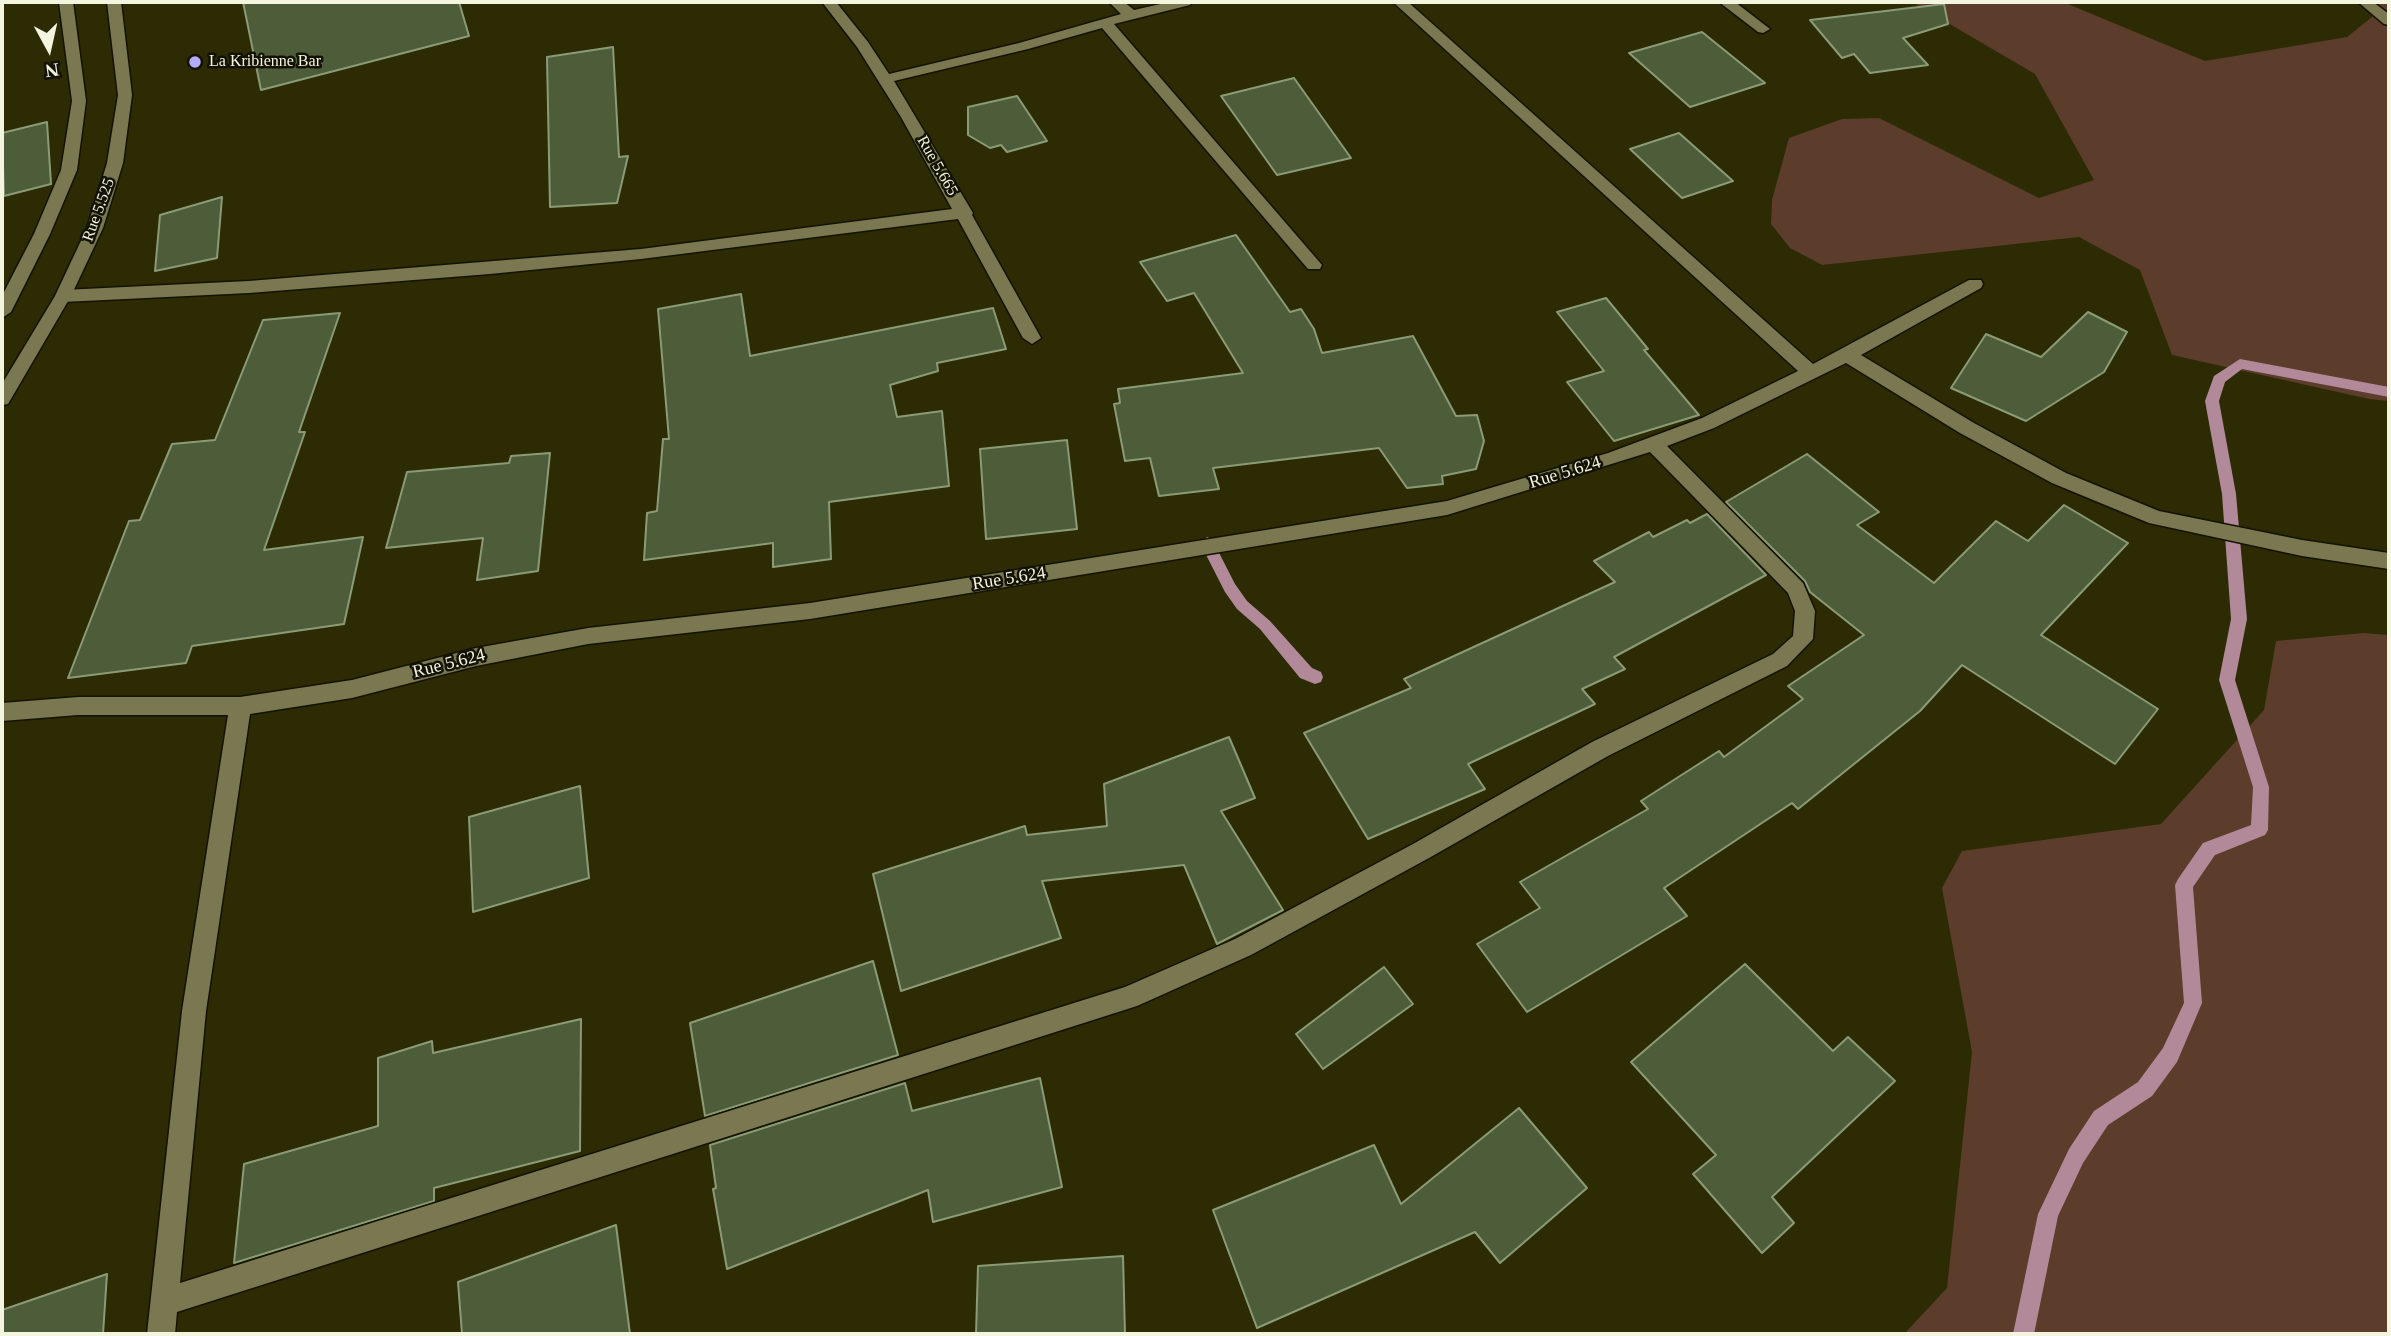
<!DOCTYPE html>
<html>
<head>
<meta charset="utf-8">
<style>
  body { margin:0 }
  #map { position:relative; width:2391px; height:1336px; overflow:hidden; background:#2c2b03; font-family:Georgia,serif }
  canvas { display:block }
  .frame { position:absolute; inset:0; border:4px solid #f4f5df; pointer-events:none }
  .north { position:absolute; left:14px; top:14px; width:70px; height:70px; -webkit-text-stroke:5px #131204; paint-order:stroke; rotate:172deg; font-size:19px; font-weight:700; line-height:28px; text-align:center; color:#f4f5df }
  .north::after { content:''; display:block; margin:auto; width:24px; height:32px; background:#f4f5df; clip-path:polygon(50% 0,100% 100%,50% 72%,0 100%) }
</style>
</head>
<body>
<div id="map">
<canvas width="2391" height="1336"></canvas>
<div class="frame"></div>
<div class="north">N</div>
</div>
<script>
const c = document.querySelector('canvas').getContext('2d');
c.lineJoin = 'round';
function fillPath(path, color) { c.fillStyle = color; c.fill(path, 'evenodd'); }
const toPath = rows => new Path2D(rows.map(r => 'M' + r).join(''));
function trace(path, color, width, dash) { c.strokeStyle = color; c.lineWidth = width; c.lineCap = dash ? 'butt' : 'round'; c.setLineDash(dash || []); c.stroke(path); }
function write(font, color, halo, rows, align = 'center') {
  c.font = font + ' Georgia,serif'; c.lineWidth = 5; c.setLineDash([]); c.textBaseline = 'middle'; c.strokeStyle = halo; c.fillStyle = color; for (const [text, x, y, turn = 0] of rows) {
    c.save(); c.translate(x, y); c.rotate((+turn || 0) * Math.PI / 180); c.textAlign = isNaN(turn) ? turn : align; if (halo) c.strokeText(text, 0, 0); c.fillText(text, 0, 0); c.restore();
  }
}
const green = toPath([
  [1912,2,2063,2,2205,61,2347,37,2377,13,2370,2,2389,2,2389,401,2369,399,2172,355,2140,270,2079,237,1822,265,1790,248,1771,224,1772,200,1789,138,1842,119,1879,118,2039,198,2094,180,2035,74],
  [2363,633,2389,635,2389,1334,1904,1334,1947,1288,1972,1052,1942,888,1962,851,2161,824,2264,710,2276,641]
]);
const stream = toPath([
  [2240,359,2389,387,2389,397,2242,369,2225,382,2219,401,2236,494,2247,619,2235,680,2269,787,2268,830,2265,835,2215,855,2193,887,2202,1003,2177,1062,2152,1096,2108,1125,2083,1163,2058,1216,2034,1334,2013,1334,2038,1214,2069,1149,2094,1111,2138,1082,2163,1048,2184,1003,2175,885,2178,879,2203,843,2251,825,2253,787,2219,680,2231,619,2222,494,2205,401,2214,376,2240,359],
  [1207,537,1212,539,1235,584,1247,601,1270,621,1312,668,1321,672,1323,677,1321,682,1315,684,1300,678,1260,629,1237,609,1225,592,1200,543,1207,537]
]);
const building = toPath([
  [243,2,459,2,469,36,261,90,243,2],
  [1944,4,1948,24,1903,38,1928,65,1870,73,1854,54,1842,58,1810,20,1944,4],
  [1702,32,1765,83,1690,107,1629,53,1702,32],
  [613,47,619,157,628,156,617,203,550,207,547,57,613,47],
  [1294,78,1351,158,1277,175,1221,96,1294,78],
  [1017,96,1047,141,1007,152,1001,145,990,148,968,135,968,107,1017,96],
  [47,122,51,184,4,196,2,133,47,122],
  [1679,133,1733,181,1682,198,1630,149,1679,133],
  [222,197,217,258,155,271,160,215,222,197],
  [1236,235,1290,312,1301,309,1314,329,1322,353,1413,336,1456,416,1477,415,1484,441,1476,469,1442,476,1443,484,1407,488,1379,448,1213,468,1219,489,1159,496,1150,458,1125,461,1114,404,1120,403,1118,389,1243,373,1194,293,1167,301,1140,262,1236,235],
  [741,294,750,356,993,308,1006,349,937,363,938,371,890,385,897,417,942,411,949,486,829,502,831,559,773,567,773,543,644,560,647,513,657,511,663,439,669,439,658,309,741,294],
  [1606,298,1648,349,1644,350,1699,415,1614,441,1567,382,1604,371,1557,312,1606,298],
  [2088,312,2127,332,2104,372,2026,421,1951,388,1986,334,2041,357,2088,312],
  [340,313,299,432,305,432,264,550,363,537,344,624,192,646,186,663,68,678,129,521,140,520,172,444,215,440,263,320,340,313],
  [1067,440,1077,529,986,539,980,449,1067,440],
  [550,453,538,571,477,580,483,538,386,548,407,472,509,463,511,456,550,453],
  [1807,454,1879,512,1857,525,1934,583,1996,521,2028,541,2064,505,2128,543,2041,635,2158,709,2115,764,1962,665,1920,711,1798,809,1792,803,1664,888,1687,916,1527,1012,1477,944,1540,908,1520,882,1648,809,1641,801,1719,751,1724,757,1803,699,1788,686,1864,635,1810,592,1805,581,1726,502,1807,454],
  [1707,514,1766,575,1614,657,1625,669,1582,689,1595,704,1468,764,1485,789,1368,839,1304,733,1411,688,1404,679,1615,582,1594,561,1649,532,1653,537,1687,520,1690,523,1707,514],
  [1229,737,1255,798,1221,811,1283,910,1217,944,1184,865,1042,881,1061,938,901,991,873,874,1025,826,1027,835,1107,826,1104,784,1229,737],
  [580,786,589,878,473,912,469,817,580,786],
  [873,961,898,1055,705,1116,690,1023,873,961],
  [1745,964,1833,1051,1848,1037,1895,1081,1772,1197,1794,1223,1762,1253,1693,1174,1716,1155,1631,1062,1745,964],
  [1384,967,1413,1004,1323,1069,1296,1034,1384,967],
  [581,1019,580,1151,434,1188,434,1201,234,1263,244,1164,378,1126,378,1058,432,1041,433,1053,581,1019],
  [1040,1078,1062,1187,933,1222,928,1190,727,1269,713,1189,716,1188,710,1145,905,1083,912,1111,1040,1078],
  [1519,1108,1587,1188,1500,1263,1475,1232,1257,1328,1213,1210,1374,1145,1401,1204,1519,1108],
  [616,1225,630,1334,462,1334,458,1282,616,1225],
  [1123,1256,1125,1334,976,1334,978,1266,1123,1256],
  [107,1274,103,1334,2,1334,2,1310,107,1274]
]);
const minor = toPath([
  [822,2,836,2,868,42,889,74,1019,43,1121,14,1109,2,1124,2,1134,10,1169,2,1192,2,1190,5,1114,24,1322,265,1320,269,1308,269,1102,28,1028,49,894,81,973,213,972,215,1041,338,1032,344,1023,338,958,219,641,259,490,274,249,293,63,302,55,296,63,290,249,281,641,249,952,209,901,117,857,47,822,2],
  [1393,2,1408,2,1813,364,1969,280,1981,280,1983,284,1981,288,1861,355,1974,423,2066,473,2159,511,2302,540,2389,553,2389,569,2302,556,2149,523,2052,483,1960,433,1846,363,1714,428,1667,446,1803,583,1815,611,1813,639,1787,666,1608,756,1429,858,1251,955,1137,1006,177,1312,175,1334,147,1334,182,1011,228,715,78,715,2,721,2,703,78,697,240,697,352,680,476,648,588,628,810,603,1447,501,1608,453,1702,418,1798,371,1393,2],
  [1650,452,1788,593,1795,611,1793,636,1773,654,1592,742,1413,844,1235,939,1125,987,180,1283,206,1011,250,714,352,698,476,666,588,644,810,619,1447,515,1650,452],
  [1719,2,1735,2,1770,29,1763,33,1758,32,1719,2],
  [2358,2,2373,2,2389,14,2389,25,2384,24,2358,2]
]);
const tertiary = toPath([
  [59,2,73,2,86,101,77,170,50,234,11,312,2,318,2,296,34,234,61,170,72,101,59,2],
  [107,2,121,2,132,95,123,163,103,228,71,296,8,404,2,405,2,384,55,296,87,228,107,163,118,95,107,2]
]);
const markers = [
  [195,62,7,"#b4acf9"]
];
const farPoinames = [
  ["La Kribienne Bar",209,62]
];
const farStreetnames = [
  ["Rue 5.665",937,166,60],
  ["Rue 5.525",99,210,-70]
];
const streetNames = [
  ["Rue 5.624",1565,473,-17],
  ["Rue 5.624",1009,579,-9],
  ["Rue 5.624",449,664,-14]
];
fillPath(green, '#5c3c2b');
fillPath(stream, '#b28998');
fillPath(building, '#4d5c39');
trace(building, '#8a9b76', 2);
trace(minor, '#141300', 3);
trace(tertiary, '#141300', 3);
fillPath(minor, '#797851');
fillPath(tertiary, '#797851');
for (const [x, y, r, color] of markers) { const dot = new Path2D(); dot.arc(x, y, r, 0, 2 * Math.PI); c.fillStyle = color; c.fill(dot); trace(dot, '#131204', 2.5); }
write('16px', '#f4f5df', '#131204', farPoinames, 'left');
write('16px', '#f4f5df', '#131204', farStreetnames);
write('18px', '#f4f5df', '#131204', streetNames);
</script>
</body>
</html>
